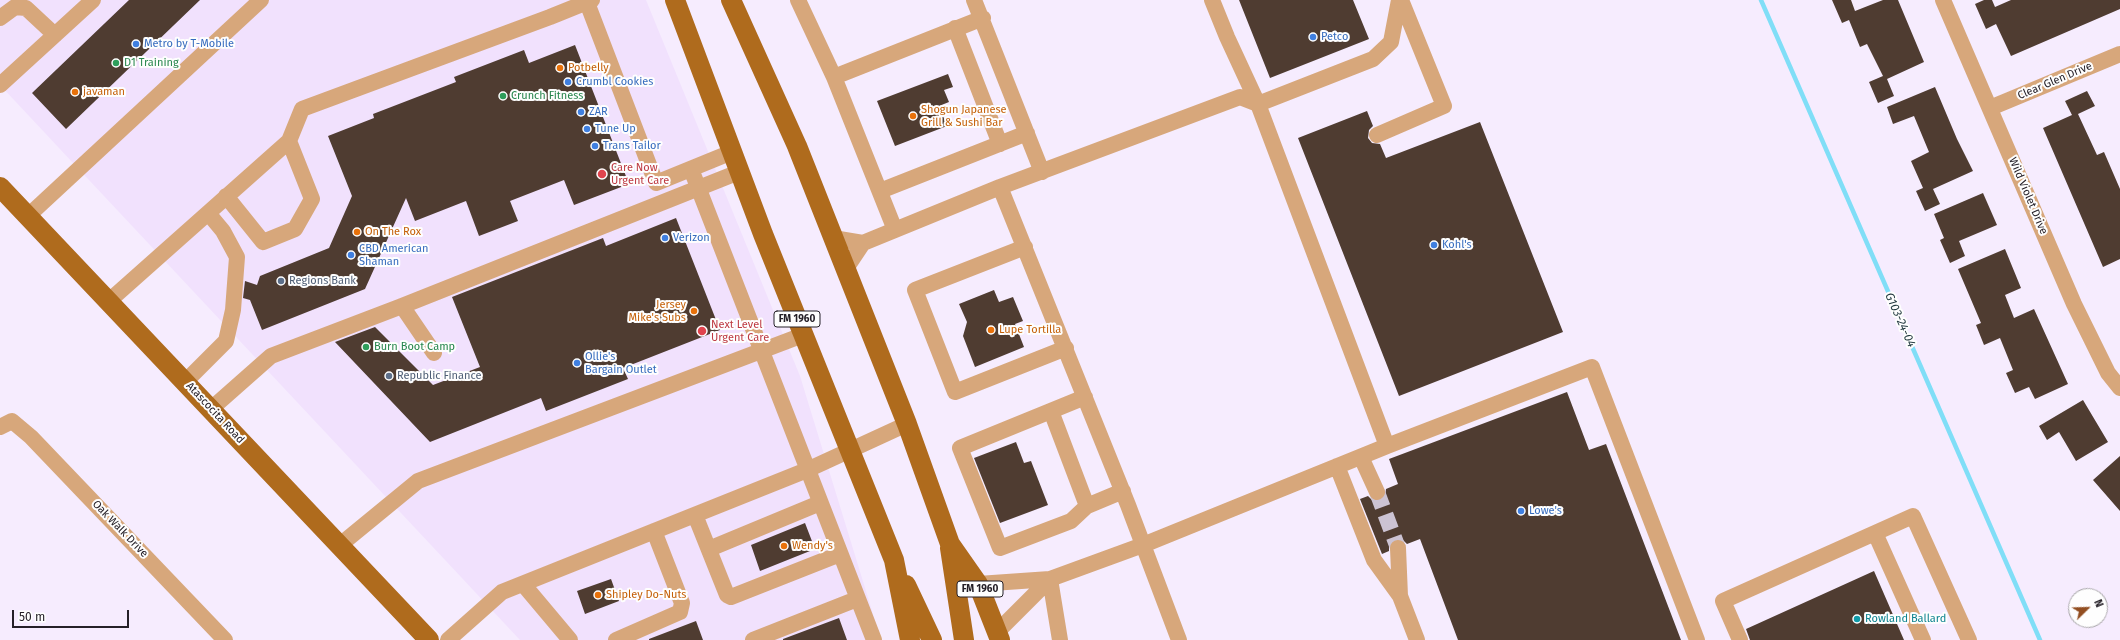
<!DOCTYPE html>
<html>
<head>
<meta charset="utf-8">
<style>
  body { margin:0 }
  #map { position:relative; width:2120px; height:640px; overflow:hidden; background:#f6ecfe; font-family:"Fira Sans",sans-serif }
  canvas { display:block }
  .north { position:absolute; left:2068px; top:588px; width:40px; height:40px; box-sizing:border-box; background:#fefefe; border:1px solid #a7a5a8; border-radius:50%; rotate:67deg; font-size:11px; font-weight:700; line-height:16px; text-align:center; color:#252028 }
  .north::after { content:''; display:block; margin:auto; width:14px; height:18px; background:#924e21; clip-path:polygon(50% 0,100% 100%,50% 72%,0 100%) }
  .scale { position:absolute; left:12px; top:610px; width:117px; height:18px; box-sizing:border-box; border:2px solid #252028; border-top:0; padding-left:5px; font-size:12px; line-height:14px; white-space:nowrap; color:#252028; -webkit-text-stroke:3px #fefefe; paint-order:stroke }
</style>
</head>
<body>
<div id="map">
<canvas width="2120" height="640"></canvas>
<div class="north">N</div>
<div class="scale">50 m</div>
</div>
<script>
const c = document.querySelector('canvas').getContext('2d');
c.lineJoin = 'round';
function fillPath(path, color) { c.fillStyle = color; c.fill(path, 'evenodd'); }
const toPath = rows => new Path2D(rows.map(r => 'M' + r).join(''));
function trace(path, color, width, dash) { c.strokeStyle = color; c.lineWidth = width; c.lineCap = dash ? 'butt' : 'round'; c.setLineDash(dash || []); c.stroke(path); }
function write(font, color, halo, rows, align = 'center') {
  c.font = font + ' "Fira Sans",sans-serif'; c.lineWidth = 4; c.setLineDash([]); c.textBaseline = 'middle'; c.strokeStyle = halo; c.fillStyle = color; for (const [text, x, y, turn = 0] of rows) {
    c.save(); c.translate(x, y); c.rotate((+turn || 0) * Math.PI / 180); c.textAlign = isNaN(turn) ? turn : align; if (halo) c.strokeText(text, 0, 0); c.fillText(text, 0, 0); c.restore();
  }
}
const built = toPath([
  [0,0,646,0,800,376,881,640,520,640,0,85]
]);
const stream = toPath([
  [1761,0,2040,640]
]);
const building = toPath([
  [129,0,200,0,66,129,32,93],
  [1239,0,1353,0,1369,39,1270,78],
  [1832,0,1851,0,1855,11,1883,0,1898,0,1924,62,1887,79,1894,96,1878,103,1869,82,1883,76,1867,44,1860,47,1849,20,1842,23],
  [1984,0,1992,0,1995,7,2011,0,2120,0,2120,9,2011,56,1996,24,1986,29,1975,4],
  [575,45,629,184,574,205,564,180,510,201,518,221,479,236,466,201,415,221,406,198,365,289,262,330,250,300,243,298,245,281,257,285,260,276,329,248,352,196,328,136,374,118,373,114,456,82,454,77,524,50,529,63],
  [948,74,953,87,944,90,949,102,939,106,947,126,895,146,877,101],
  [1935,87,1957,139,1973,171,1933,189,1940,204,1925,211,1916,191,1923,188,1911,161,1929,152,1914,116,1893,124,1887,107],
  [2087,91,2095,106,2078,114,2097,155,2104,152,2120,189,2120,259,2103,267,2043,128,2072,115,2065,101],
  [1367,111,1373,126,1369,130,1368,138,1372,143,1380,144,1386,158,1480,122,1563,332,1399,396,1298,138],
  [1983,193,1997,225,1959,241,1965,256,1950,263,1940,240,1944,238,1934,214],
  [676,218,720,330,623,368,628,379,546,411,541,398,430,442,335,342,375,327,433,385,480,367,452,297,603,238,606,246],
  [2005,249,2021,288,2005,295,2014,318,2034,309,2068,384,2035,399,2029,387,2015,393,2006,373,2013,370,2000,338,1984,345,1976,325,1981,323,1958,269],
  [994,290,999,302,1013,297,1023,321,1015,324,1024,347,975,367,963,336,967,322,959,304],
  [1567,392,1589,450,1606,444,1681,640,1458,640,1420,539,1407,544,1402,539,1393,540,1389,544,1389,551,1382,554,1360,499,1368,496,1372,500,1381,501,1385,497,1386,489,1398,484,1389,459],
  [2083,400,2108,442,2076,461,2059,432,2047,440,2039,426],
  [1016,442,1024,463,1031,461,1048,505,1000,523,974,458],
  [2120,456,2120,511,2093,480],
  [805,523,815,549,760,571,751,545],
  [1874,571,1904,640,1750,640,1746,629],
  [611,579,619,601,585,614,577,591],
  [839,618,847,640,783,640,783,639],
  [696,621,703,640,649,640,649,639]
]);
const minorTunnel = toPath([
  [1377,492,1398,548]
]);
const minor = toPath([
  [586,0,656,183,732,152],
  [798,0,834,77,895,230],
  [974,0,1042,172],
  [1943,0,2074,304,2108,373,2120,388],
  [0,18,15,7,26,8,55,35],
  [955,28,1000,144],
  [834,77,983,18],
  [0,85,93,0],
  [1990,108,2120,54],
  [1377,135,1444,106,1401,0],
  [691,169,874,640],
  [1000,187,1128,505,1179,640],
  [880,191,1027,133],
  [226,196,263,242,295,229,312,199,289,141],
  [28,216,261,0],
  [833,238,863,243,1000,187,1240,97,1258,104,1373,59,1391,42,1399,0],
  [1025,247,915,290,955,392,1066,348],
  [845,270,863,243],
  [109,301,289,141,302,109,550,17,592,0],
  [434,353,402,306,739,172],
  [185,382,226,341,233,310,237,257,223,231,208,213],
  [1085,397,960,448,1000,548,1071,521,1087,506,1123,491],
  [211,409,271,356,402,306],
  [1051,411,1087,506],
  [0,427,12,421,31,437,225,640],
  [1387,446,1592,367,1697,640],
  [1361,457,1377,492],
  [1337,466,1374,560,1400,596,1417,640],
  [695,515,727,595,731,597,840,554],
  [1875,533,1923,640],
  [340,545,418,481,803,335],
  [1398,548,1400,596],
  [709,549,820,503],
  [523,584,570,640],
  [978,584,1050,579,997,632],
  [448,640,502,592,807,470,907,424],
  [616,640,680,612,682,603,654,531],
  [753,640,857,599],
  [1060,640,1050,579,1143,545,1387,446,1258,104,1227,37,1212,0],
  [1740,640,1723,601,1913,516,1969,640]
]);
const major = toPath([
  [675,0,763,234,894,560,910,640],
  [731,0,797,146,907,424,950,544,978,584,1000,640],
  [0,187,429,640],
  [950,548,964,640],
  [906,585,932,640]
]);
const markers = [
  [1313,37,4,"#3f7fe0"],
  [136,44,4,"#3f7fe0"],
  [116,63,4,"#2e9e5b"],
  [560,68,4,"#e8710a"],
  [568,82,4,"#3f7fe0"],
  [75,92,4,"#e8710a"],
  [503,96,4,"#2e9e5b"],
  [581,112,4,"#3f7fe0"],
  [913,116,4,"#e8710a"],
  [587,129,4,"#3f7fe0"],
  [595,146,4,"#3f7fe0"],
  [602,174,5,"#e0444e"],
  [357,232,4,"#e8710a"],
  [665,238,4,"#3f7fe0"],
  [1434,245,4,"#3f7fe0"],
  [351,255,4,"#3f7fe0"],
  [281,281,4,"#5c6f8a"],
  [694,311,4,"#e8710a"],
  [991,330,4,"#e8710a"],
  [702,331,5,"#e0444e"],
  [366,347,4,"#2e9e5b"],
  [577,363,4,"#3f7fe0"],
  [389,376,4,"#5c6f8a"],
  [1521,511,4,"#3f7fe0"],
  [784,546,4,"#e8710a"],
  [598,595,4,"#e8710a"],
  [1857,619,4,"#0f9aa8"]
];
const shields = [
  [797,319,46],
  [980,589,46]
];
const shieldNames = [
  ["FM 1960",797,319],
  ["FM 1960",980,589]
];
const shopNames = [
  ["Petco",1321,37],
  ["Metro by T-Mobile",144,44],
  ["Crumbl Cookies",576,82],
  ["ZAR",589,112],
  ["Tune Up",595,129],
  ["Trans Tailor",603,146],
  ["Verizon",673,238],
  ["Kohl's",1442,245],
  ["CBD American",359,249],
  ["Shaman",359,262],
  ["Ollie's",585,357],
  ["Bargain Outlet",585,370],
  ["Lowe's",1529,511]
];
const leisureNames = [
  ["D1 Training",124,63],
  ["Crunch Fitness",511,96],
  ["Burn Boot Camp",374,347]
];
const foodNames = [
  ["Potbelly",568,68],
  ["javaman",83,92],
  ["Shogun Japanese",921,110],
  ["Grill & Sushi Bar",921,123],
  ["On The Rox",365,232],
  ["Jersey",686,305,"right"],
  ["Mike's Subs",686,318,"right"],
  ["Lupe Tortilla",999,330],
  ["Wendy's",792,546],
  ["Shipley Do-Nuts",606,595]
];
const streetNames = [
  ["Clear Glen Drive",2055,81,-23],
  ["Wild Violet Drive",2028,196,67],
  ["Atascocita Road",215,413,47],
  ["Oak Walk Drive",120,529,46]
];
const healthNames = [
  ["Care Now",611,168],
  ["Urgent Care",611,181],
  ["Next Level",711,325],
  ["Urgent Care",711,338]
];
const serviceNames = [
  ["Regions Bank",289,281],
  ["Republic Finance",397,376]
];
const cultureNames = [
  ["Rowland Ballard",1865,619]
];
const waterNames = [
  ["G103-24-04",1900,320,66]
];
fillPath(built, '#f1e1fd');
trace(stream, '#80def7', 4.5);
fillPath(building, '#4f3c31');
trace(minorTunnel, '#ccc3d3', 16, [16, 8]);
trace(minor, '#d7a77b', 16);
trace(major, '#af6b1d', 20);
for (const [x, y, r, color] of markers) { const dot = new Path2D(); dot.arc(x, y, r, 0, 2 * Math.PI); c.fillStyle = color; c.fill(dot); trace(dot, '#fefefe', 1.5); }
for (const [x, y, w] of shields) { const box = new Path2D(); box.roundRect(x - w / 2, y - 8, w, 16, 3); c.fillStyle = '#fefefe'; c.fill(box); trace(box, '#252028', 1); }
write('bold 10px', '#252028', null, shieldNames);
write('11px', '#366cbe', '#fefefe', shopNames, 'left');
write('11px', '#27864d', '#fefefe', leisureNames, 'left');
write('11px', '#c56008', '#fefefe', foodNames, 'left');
write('11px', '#252028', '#fefefe', streetNames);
write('11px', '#be3a42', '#fefefe', healthNames, 'left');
write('11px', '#4e5e75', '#fefefe', serviceNames, 'left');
write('11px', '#0d838f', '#fefefe', cultureNames, 'left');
write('italic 12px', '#21383e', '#fefefe', waterNames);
</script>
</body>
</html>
